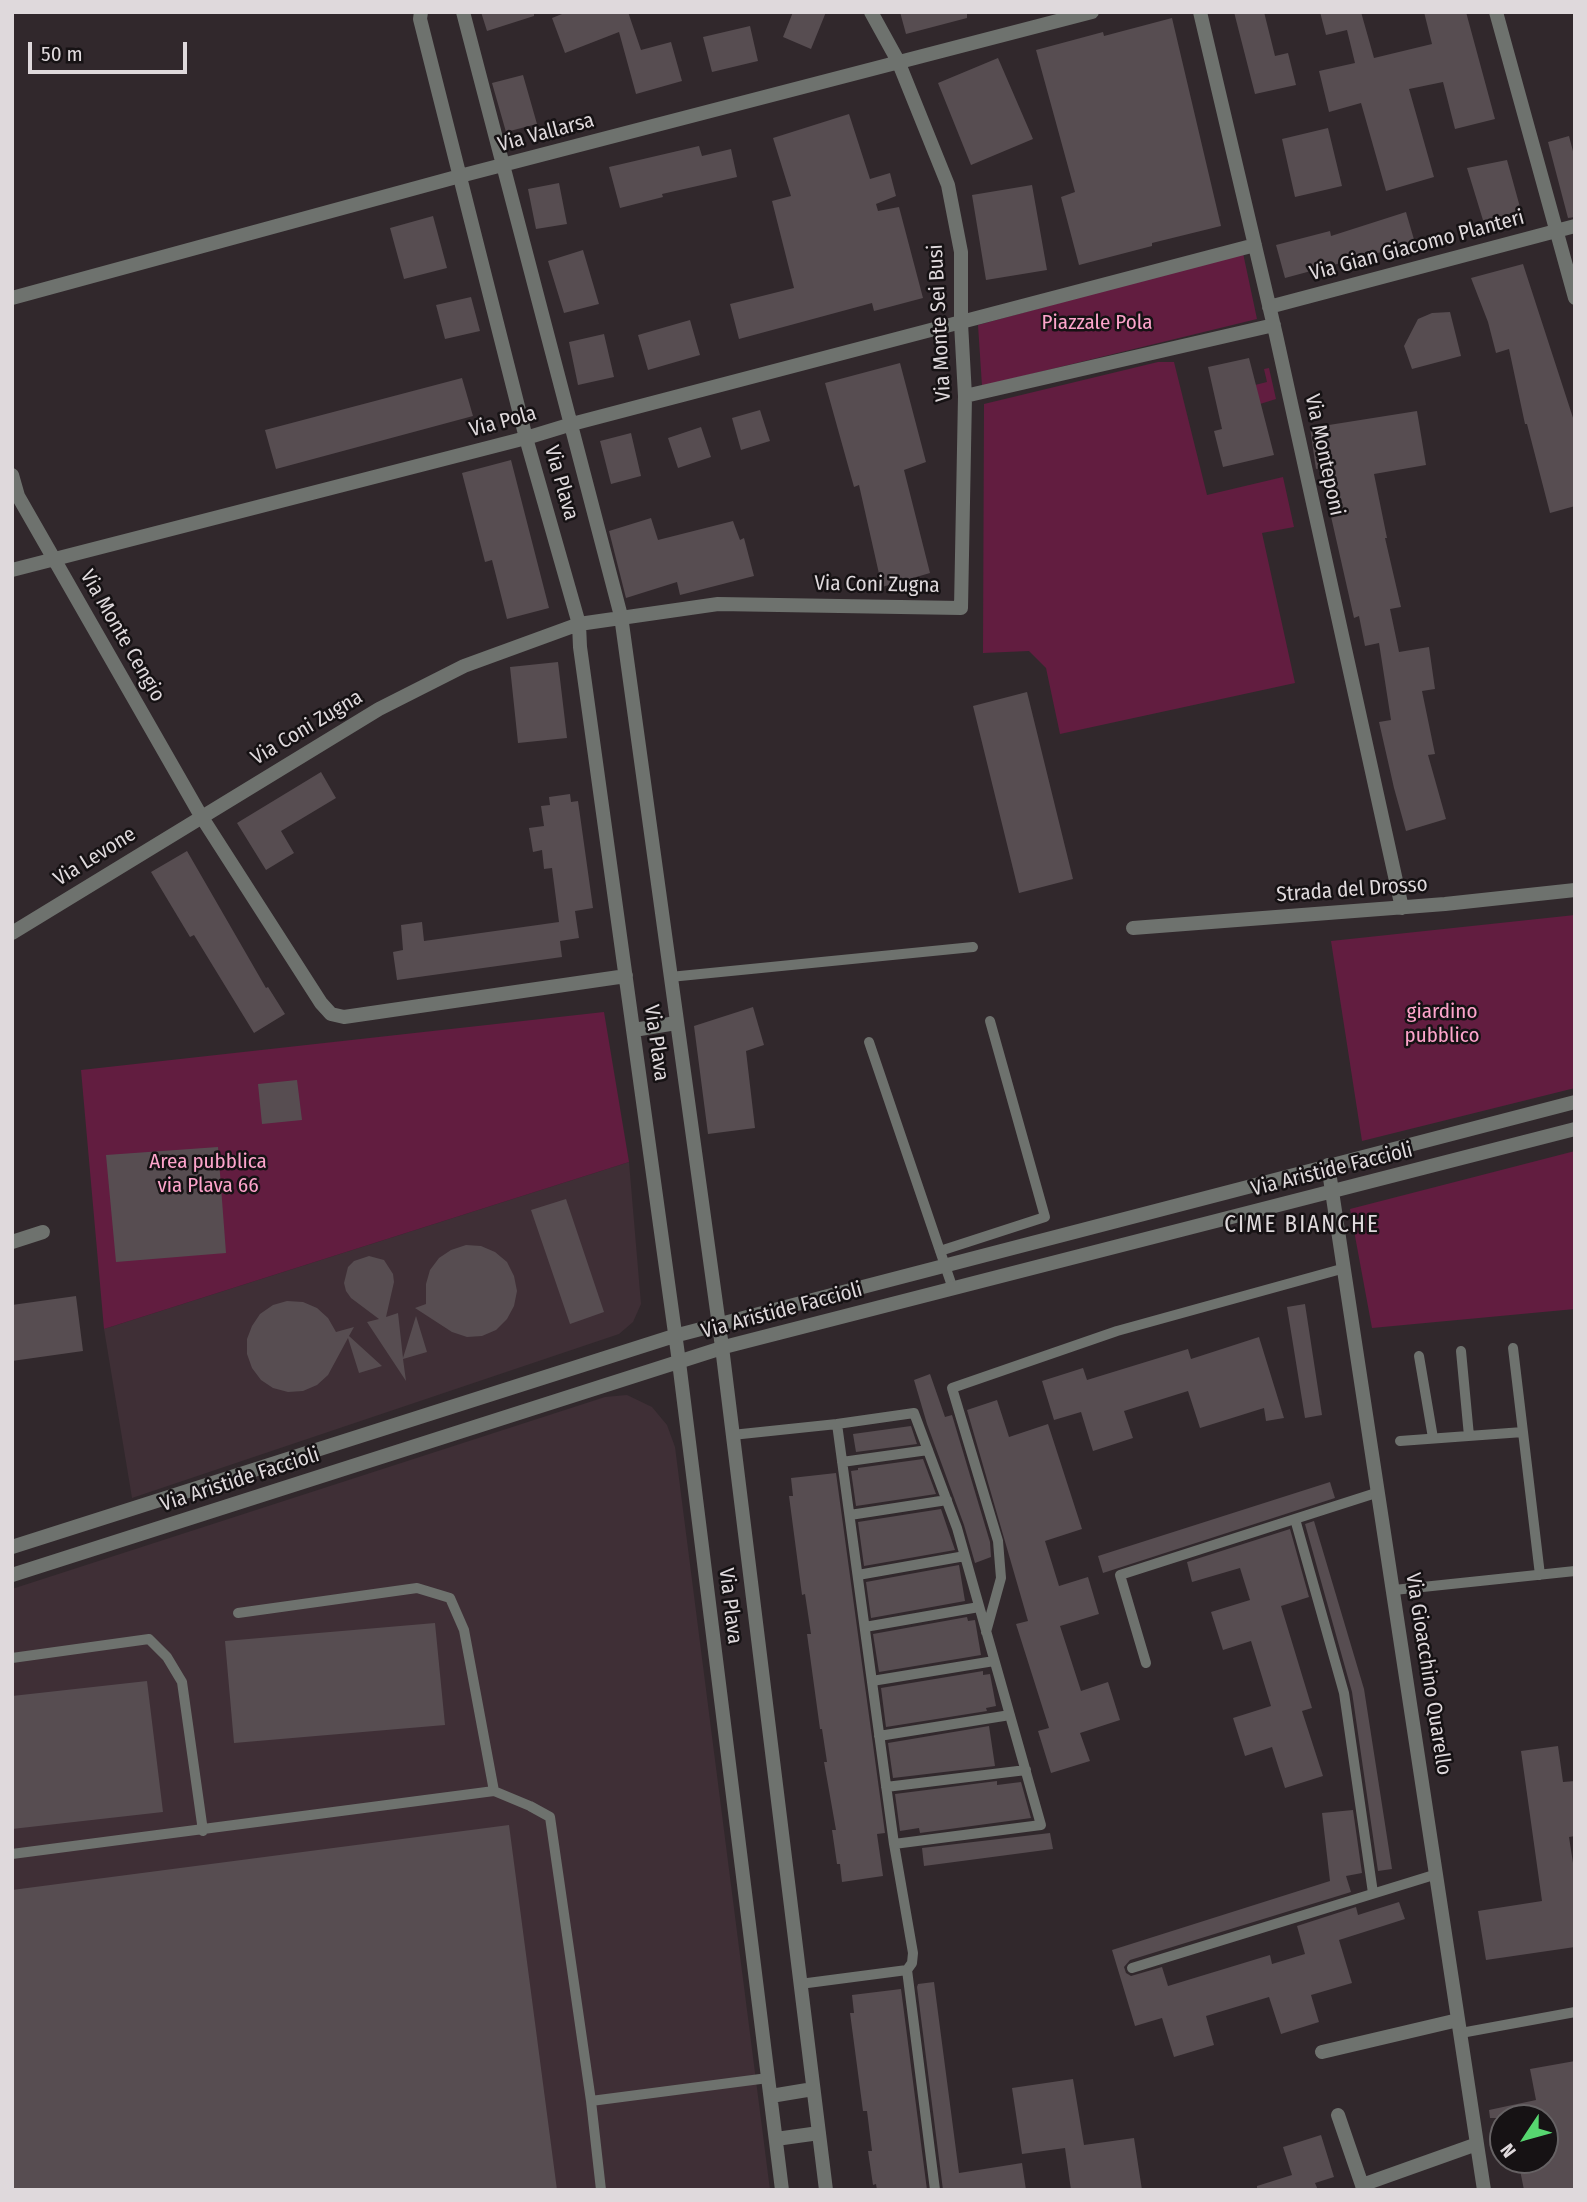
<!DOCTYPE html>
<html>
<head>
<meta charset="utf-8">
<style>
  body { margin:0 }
  #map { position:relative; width:1587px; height:2202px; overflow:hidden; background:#31282c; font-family:"Fira Sans Condensed",sans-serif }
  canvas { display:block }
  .frame { position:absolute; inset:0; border:14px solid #dfd9dc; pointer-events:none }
  .north { position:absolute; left:1489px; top:2104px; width:70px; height:70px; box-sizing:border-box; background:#161214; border:2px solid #666264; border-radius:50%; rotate:234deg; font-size:19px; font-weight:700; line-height:28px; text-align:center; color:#dfd9dc }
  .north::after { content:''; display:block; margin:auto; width:24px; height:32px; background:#57d670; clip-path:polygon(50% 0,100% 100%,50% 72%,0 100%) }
  .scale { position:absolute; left:28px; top:42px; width:159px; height:32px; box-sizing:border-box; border:4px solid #dfd9dc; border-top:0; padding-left:9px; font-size:21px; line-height:24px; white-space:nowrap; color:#dfd9dc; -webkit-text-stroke:5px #161214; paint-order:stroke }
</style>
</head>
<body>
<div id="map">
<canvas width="1587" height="2202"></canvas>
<div class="frame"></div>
<div class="north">N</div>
<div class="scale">50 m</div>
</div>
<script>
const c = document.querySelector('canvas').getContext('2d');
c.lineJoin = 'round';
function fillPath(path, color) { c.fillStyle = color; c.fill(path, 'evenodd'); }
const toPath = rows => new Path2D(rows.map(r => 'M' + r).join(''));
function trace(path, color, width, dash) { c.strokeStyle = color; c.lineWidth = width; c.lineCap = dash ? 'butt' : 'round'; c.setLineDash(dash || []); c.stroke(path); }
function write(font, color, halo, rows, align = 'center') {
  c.font = font + ' "Fira Sans Condensed",sans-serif'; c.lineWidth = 5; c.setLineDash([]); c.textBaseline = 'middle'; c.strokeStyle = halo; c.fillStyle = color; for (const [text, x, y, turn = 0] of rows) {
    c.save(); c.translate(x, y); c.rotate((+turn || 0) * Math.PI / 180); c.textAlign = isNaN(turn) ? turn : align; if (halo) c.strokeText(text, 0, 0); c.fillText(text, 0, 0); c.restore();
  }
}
const built = toPath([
  [629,1162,641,1304,633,1322,619,1334,132,1498,104,1329],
  [627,1395,652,1407,667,1425,675,1447,770,2190,12,2190,12,1589,605,1397]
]);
const green = toPath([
  [1243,253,1257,319,982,386,978,325],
  [1158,362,1174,362,1207,495,1283,477,1294,527,1262,533,1295,683,1060,734,1046,668,1029,651,983,653,984,404],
  [1269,368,1276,399,1260,404,1255,385,1267,382,1264,369],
  [1575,915,1575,1088,1362,1141,1331,941],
  [604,1012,629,1162,104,1329,81,1070],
  [1575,1151,1575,1309,1372,1328,1350,1209]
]);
const building = toPath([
  [481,12,534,12,534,16,487,31],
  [567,12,628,12,641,50,671,42,682,81,636,94,619,32,565,53,552,18],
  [793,12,826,12,811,49,783,37],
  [900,12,967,12,967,18,906,34],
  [1234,12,1264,12,1275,56,1288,53,1296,85,1255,94],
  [1320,12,1361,12,1374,58,1432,44,1424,12,1466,12,1495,119,1455,129,1443,82,1409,89,1434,177,1386,191,1361,103,1329,112,1319,71,1355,63,1347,30,1326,35],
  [1172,18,1221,226,1152,243,1152,246,1079,265,1061,197,1075,192,1036,50,1103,32,1104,36],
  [750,26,758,61,712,72,703,37],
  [998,58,1033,139,971,165,938,83],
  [523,75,537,124,506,132,492,83],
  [849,114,870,179,890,173,896,196,876,204,878,211,899,207,923,298,874,311,872,303,739,339,730,304,794,288,772,201,791,196,773,138],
  [1328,128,1342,186,1295,197,1282,139],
  [1569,136,1575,159,1575,217,1568,218,1548,142],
  [699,146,702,156,731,149,737,177,662,194,663,197,620,208,609,167],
  [1507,160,1523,218,1486,230,1467,168],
  [559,183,567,224,536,229,528,189],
  [1032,185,1047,270,986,280,972,195],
  [1406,212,1415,243,1285,278,1276,245,1330,231,1331,236],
  [433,216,447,268,404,279,390,228],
  [583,250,599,304,564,313,548,261],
  [1523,264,1575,424,1575,506,1550,513,1527,424,1525,424,1509,349,1496,353,1488,322,1471,278],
  [471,297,480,331,445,339,436,305],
  [1450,312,1461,356,1412,369,1404,346,1418,319,1432,313],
  [690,320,700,355,648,370,638,335],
  [604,334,614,377,578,385,569,342],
  [1249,358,1274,455,1223,467,1214,431,1222,429,1208,367],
  [900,363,926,462,904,470,930,573,882,587,859,485,854,487,825,383],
  [462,378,473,416,276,469,265,430],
  [760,410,770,441,741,450,732,418],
  [1417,411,1426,465,1374,474,1387,538,1385,538,1401,607,1390,609,1399,652,1429,647,1435,689,1422,691,1435,754,1428,755,1446,819,1406,831,1394,788,1379,722,1391,720,1379,643,1365,646,1359,616,1354,618,1320,468,1316,469,1310,428],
  [701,427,711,457,678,468,668,438],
  [631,433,641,476,611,484,600,441],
  [511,460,549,608,507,619,492,560,485,562,462,473],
  [651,518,658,540,733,521,740,540,744,538,754,576,680,595,677,582,626,598,609,531],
  [558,662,567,738,518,743,510,667],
  [1027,692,1073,879,1019,893,973,706],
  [321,772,336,798,281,831,294,853,266,870,237,823],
  [570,794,571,802,578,801,593,908,575,911,579,938,560,941,562,957,397,980,393,952,403,950,401,925,422,922,424,941,559,922,552,868,544,869,542,850,533,852,529,828,544,826,541,806,550,805,549,797],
  [187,851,266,988,268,987,285,1014,254,1033,194,935,190,937,151,872],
  [753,1007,764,1045,746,1051,755,1128,708,1134,694,1026],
  [297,1080,302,1120,262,1124,258,1084],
  [218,1147,226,1253,116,1262,106,1155],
  [566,1199,604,1312,570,1324,531,1210],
  [466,1245,481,1246,495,1252,507,1262,514,1276,517,1291,514,1306,507,1319,496,1330,482,1336,467,1337,452,1332,415,1308,426,1304,426,1284,430,1270,439,1258,451,1250],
  [369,1256,384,1260,393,1274,394,1282,386,1317,398,1313,403,1358,416,1316,427,1352,403,1359,406,1381,367,1322,379,1319,351,1298,346,1291,344,1283,348,1267,354,1261],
  [76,1296,83,1351,12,1361,12,1305],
  [287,1301,303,1302,317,1308,328,1318,336,1332,354,1327,349,1336,382,1366,359,1373,348,1338,328,1375,317,1385,303,1391,288,1392,273,1388,261,1380,252,1368,247,1354,247,1339,252,1326,260,1314,273,1305],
  [1305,1304,1322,1415,1305,1418,1287,1307],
  [1259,1337,1284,1418,1266,1421,1264,1408,1200,1428,1188,1391,1124,1411,1133,1438,1093,1451,1081,1412,1054,1420,1042,1381,1083,1368,1087,1380,1188,1349,1191,1359],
  [930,1374,945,1417,952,1415,990,1542,991,1557,975,1563,964,1525,927,1424,914,1380],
  [997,1400,1009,1437,1048,1424,1082,1529,1045,1541,1059,1586,1088,1577,1099,1614,1060,1626,1081,1691,1108,1682,1120,1720,1080,1733,1090,1761,1051,1773,1038,1731,1049,1728,1016,1624,1028,1621,967,1410],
  [911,1426,917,1444,856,1452,853,1434],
  [923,1459,936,1494,856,1506,851,1471,858,1470,858,1468],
  [836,1473,885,1833,877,1834,883,1876,842,1882,840,1864,837,1864,832,1830,836,1830,824,1762,827,1762,822,1729,820,1729,807,1634,811,1634,805,1594,802,1595,789,1496,793,1496,791,1478],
  [1330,1482,1335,1498,1103,1573,1098,1556],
  [941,1509,955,1550,864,1566,858,1522],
  [1314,1521,1364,1689,1392,1869,1378,1871,1352,1692,1305,1524],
  [1290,1529,1309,1597,1281,1606,1312,1708,1302,1711,1323,1776,1285,1788,1272,1747,1245,1756,1233,1718,1271,1706,1251,1641,1223,1650,1211,1612,1250,1600,1240,1568,1192,1582,1187,1562],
  [959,1565,965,1601,871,1618,866,1582],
  [967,1617,968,1621,975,1620,981,1655,879,1672,873,1634],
  [435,1623,445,1725,234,1743,225,1641],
  [983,1671,983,1675,990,1674,996,1706,986,1708,987,1711,886,1727,881,1688],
  [147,1681,163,1812,12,1829,12,1696],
  [989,1726,995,1766,893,1778,888,1743],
  [1558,1746,1563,1782,1575,1781,1575,1836,1569,1837,1575,1876,1575,1947,1486,1960,1478,1911,1542,1901,1521,1751],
  [997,1781,997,1785,1021,1782,1031,1818,920,1833,919,1828,900,1831,895,1794],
  [1353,1810,1362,1873,1346,1876,1351,1892,1130,1960,1124,1967,1126,1973,1131,1976,1162,1967,1168,1986,1270,1955,1272,1964,1305,1954,1297,1926,1356,1907,1358,1915,1399,1902,1405,1919,1339,1940,1352,1983,1311,1995,1319,2022,1281,2034,1269,1997,1206,2016,1214,2045,1174,2057,1162,2018,1135,2026,1112,1950,1330,1881,1322,1813],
  [509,1825,557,2190,12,2190,12,1890],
  [1050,1833,1053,1849,924,1866,922,1848],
  [934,1982,959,2173,1022,2163,1026,2190,943,2190,917,1987,918,1984],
  [901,1989,927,2190,877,2190,876,2184,873,2185,868,2151,872,2151,867,2111,863,2111,850,2013,854,2013,852,1995],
  [1575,2061,1575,2190,1524,2190,1518,2160,1545,2160,1545,2118,1490,2118,1489,2110,1536,2100,1530,2069],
  [1073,2079,1084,2145,1134,2138,1142,2190,1071,2190,1065,2148,1022,2154,1012,2088],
  [1321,2135,1334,2177,1315,2183,1318,2190,1257,2190,1257,2186,1292,2175,1283,2147]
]);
const lane = toPath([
  [670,977,973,947],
  [869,1042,953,1289],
  [940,1251,1045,1217,990,1021],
  [1513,1348,1540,1575],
  [1461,1351,1469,1436],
  [1419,1356,1433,1438],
  [837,1424,914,1413,957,1528,1041,1825,894,1844],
  [732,1435,837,1424,894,1844,913,1953,912,1963,907,1970,800,1984],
  [1400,1441,1523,1432],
  [842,1462,928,1450],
  [850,1515,947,1500],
  [1295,1519,1344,1693,1373,1893],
  [858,1575,965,1556],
  [1394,1590,1575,1571],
  [238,1613,417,1588,450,1598,464,1630,494,1791],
  [865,1627,979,1607],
  [986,1632,1001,1578,998,1541,952,1388,1117,1331,1345,1268],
  [12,1658,149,1639,167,1657,182,1682,203,1831],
  [1146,1663,1120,1575,1379,1492],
  [872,1681,994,1661],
  [879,1736,1010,1715],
  [886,1787,1026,1770],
  [12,1854,494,1791,530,1806,550,1817,591,2101,768,2078],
  [1132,1968,1437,1874],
  [907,1970,935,2190],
  [1461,2033,1575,2012],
  [591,2101,601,2190]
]);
const street = toPath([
  [421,12,420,19,526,438,579,624,580,647,679,1362,782,2190],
  [463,12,621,616,722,1347,826,2190],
  [1200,12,1276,335,1402,908],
  [1496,12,1575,298],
  [12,298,460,176,1092,12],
  [1269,307,1575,226],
  [965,396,1274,325],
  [12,475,18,496,201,816,321,1003,331,1014,344,1017,626,976],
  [12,570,526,438,572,424,1255,245],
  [1133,928,1445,904,1575,890],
  [12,933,379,709,464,666,579,624,718,604,961,608,965,396,961,323,961,252,948,185,898,61,871,12],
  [634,1030,676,1023],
  [1328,1165,1484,2190],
  [12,1242,43,1232],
  [12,1547,674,1336,1575,1102],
  [12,1575,728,1346,1575,1129],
  [1322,2052,1458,2020],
  [771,2096,813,2089],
  [1338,2115,1362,2185],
  [776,2139,819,2133],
  [1363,2190,1362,2185,1477,2144]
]);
const streetNames = [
  ["Via Vallarsa",546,133,-15],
  ["Via Gian Giacomo Planteri",1417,246,-15],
  ["Via Monte Sei Busi",940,323,-93],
  ["Via Pola",503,422,-15],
  ["Via Monteponi",1324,455,78],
  ["Via Plava",561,483,74],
  ["Via Coni Zugna",877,585,1],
  ["Via Monte Cengio",122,636,60],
  ["Via Coni Zugna",307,728,-31],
  ["Via Levone",95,857,-32],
  ["Strada del Drosso",1352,890,-4],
  ["Via Plava",656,1043,82],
  ["Via Aristide Faccioli",1332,1170,-14],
  ["Via Aristide Faccioli",782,1311,-15],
  ["Via Aristide Faccioli",240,1480,-18],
  ["Via Plava",730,1606,83],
  ["Via Gioacchino Quarello",1428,1674,81]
];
const parkNames = [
  ["Piazzale Pola",1097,323],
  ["giardino",1442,1012],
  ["pubblico",1442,1036],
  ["Area pubblica",208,1162],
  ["via Plava 66",208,1186]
];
const neighbourhoodNames = [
  ["CIME BIANCHE",1302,1226]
];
fillPath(built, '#3f2f36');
fillPath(green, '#621d40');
fillPath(building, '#574d51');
trace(lane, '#6e726e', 10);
trace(street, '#6e726e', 14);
write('21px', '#dfd9dc', '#161214', streetNames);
write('21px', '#fda4cb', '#161214', parkNames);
c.letterSpacing = '2px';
write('23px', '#dfd9dc', '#161214', neighbourhoodNames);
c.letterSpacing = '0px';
</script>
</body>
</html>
